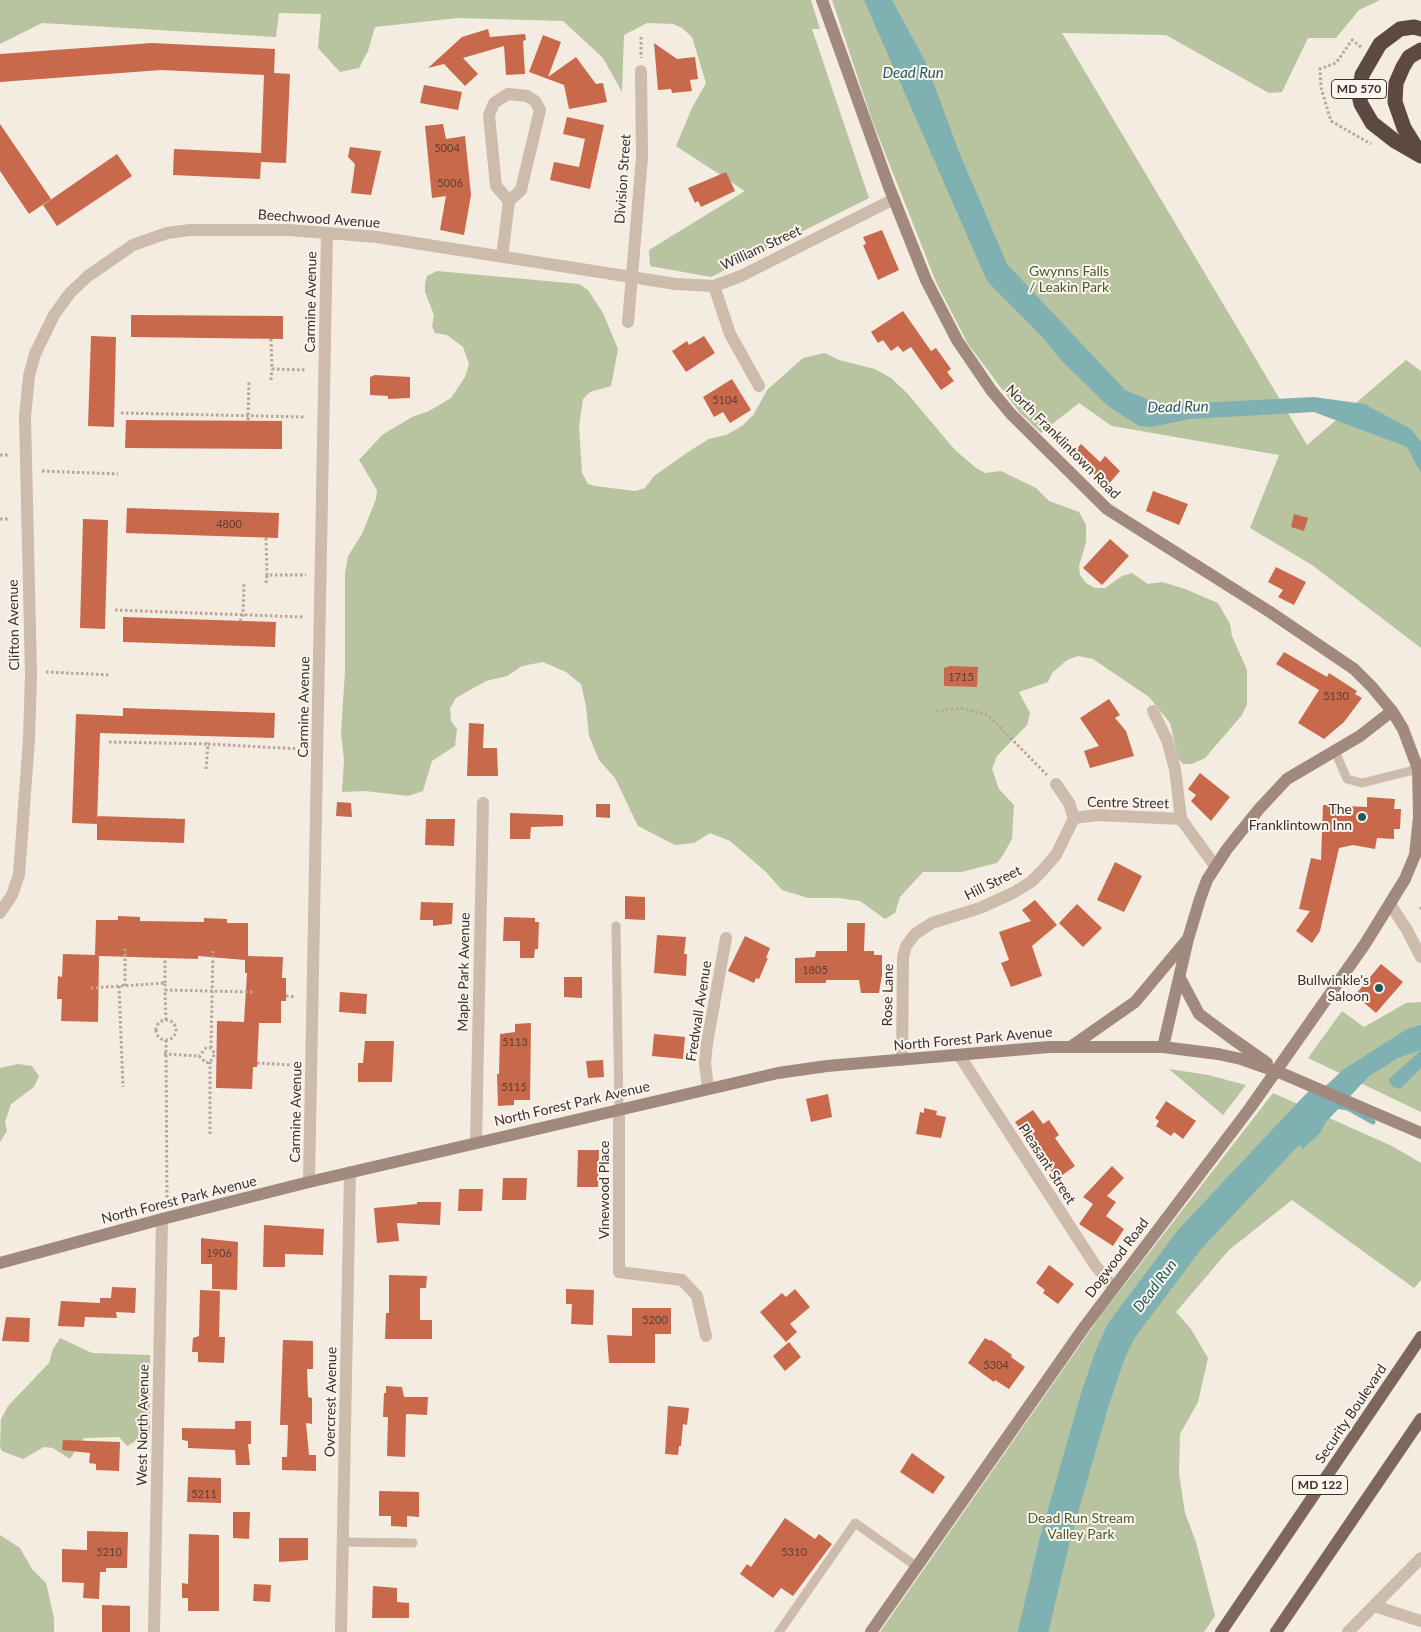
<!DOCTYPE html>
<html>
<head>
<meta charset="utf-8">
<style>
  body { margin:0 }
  canvas { display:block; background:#f4ebe1 }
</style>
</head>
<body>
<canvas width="1421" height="1632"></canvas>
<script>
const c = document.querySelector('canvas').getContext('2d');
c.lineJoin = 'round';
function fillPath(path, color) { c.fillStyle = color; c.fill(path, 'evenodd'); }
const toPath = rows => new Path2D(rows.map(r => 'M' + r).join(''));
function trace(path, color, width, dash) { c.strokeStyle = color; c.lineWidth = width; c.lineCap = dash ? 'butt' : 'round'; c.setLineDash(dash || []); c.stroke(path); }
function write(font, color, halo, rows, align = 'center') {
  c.font = font + ' Lato,sans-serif'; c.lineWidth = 4; c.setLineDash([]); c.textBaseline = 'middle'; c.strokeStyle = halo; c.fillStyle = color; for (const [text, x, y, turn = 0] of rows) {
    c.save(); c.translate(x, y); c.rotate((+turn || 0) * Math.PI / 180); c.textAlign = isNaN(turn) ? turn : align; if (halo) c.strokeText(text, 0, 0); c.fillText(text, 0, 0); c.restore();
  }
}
const green = toPath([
  [0,0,811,0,820,29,812,29,869,198,711,277,650,266,649,250,745,191,676,146,692,108,706,83,692,37,682,28,673,24,647,23,624,35,622,92,603,58,563,21,458,18,375,27,368,51,359,68,340,72,318,48,321,14,279,13,276,37,42,23,0,44],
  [832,0,1380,0,1359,10,1336,38,1308,38,1282,92,1269,93,1166,35,1062,33,1307,445,1406,360,1421,371,1421,648,1312,565,1250,528,1279,455,1112,426,1079,403,1041,433,1020,413,968,344,936,282,872,120],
  [437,271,579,284,588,290,603,313,618,349,611,386,590,392,583,399,579,426,582,473,588,484,595,486,635,491,645,488,654,476,691,450,709,439,726,435,742,426,754,414,767,390,803,358,825,353,839,360,875,369,891,378,907,393,955,450,976,468,985,473,1001,471,1036,488,1049,501,1079,512,1086,525,1086,543,1079,566,1080,575,1086,583,1095,588,1105,588,1122,576,1132,573,1148,584,1162,582,1185,589,1218,603,1230,624,1232,636,1247,670,1247,704,1242,715,1205,758,1192,764,1183,764,1178,758,1170,723,1149,697,1093,659,1078,656,1067,660,1052,673,1048,682,1019,692,1030,713,1027,725,997,756,992,769,999,789,1014,805,1012,839,1003,855,997,863,961,872,923,872,900,897,895,913,885,919,860,901,838,898,808,898,782,890,765,871,730,841,710,833,694,843,675,845,638,826,615,778,599,760,589,736,586,706,581,684,566,672,543,662,522,666,507,676,486,681,456,698,450,708,451,721,457,729,455,746,432,761,423,791,408,796,365,791,342,792,344,760,341,733,345,671,345,573,348,556,362,534,376,499,377,490,359,460,382,435,412,417,429,411,451,398,465,377,469,364,463,347,447,335,435,333,432,326,434,315,425,292,425,283,427,276],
  [1421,1002,1421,1112,1308,1058,1342,1011,1364,1027,1406,1003],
  [18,1064,32,1066,39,1076,34,1087,11,1104,5,1122,7,1131,0,1142,0,1068],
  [1169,1069,1208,1075,1246,1085,1223,1115],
  [1273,1093,1392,1146,1421,1163,1421,1280,1414,1288,1292,1200,1229,1250,1176,1312,1191,1329,1208,1358,1198,1402,1180,1434,1179,1473,1185,1513,1196,1542,1215,1616,1204,1632,880,1632,1101,1315],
  [60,1338,92,1353,150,1355,150,1433,127,1446,119,1437,84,1438,70,1459,53,1448,44,1447,23,1459,2,1451,0,1447,1,1419,8,1406,49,1363,53,1349],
  [0,1535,20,1548,32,1569,46,1583,54,1618,54,1632,0,1632]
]);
const water = toPath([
  [864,0,892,0,926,63,959,152,1007,264,1125,390,1161,405,1314,397,1364,404,1411,429,1421,442,1421,473,1407,447,1314,412,1190,419,1152,427,1139,426,1108,406,1061,360,1043,338,987,281],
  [1421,1025,1421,1068,1400,1089,1393,1087,1388,1080,1421,1050,1398,1058,1369,1076,1326,1122,1319,1134,1303,1149,1282,1126,1344,1069,1407,1029]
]);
const stream = toPath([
  [1335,1106,1348,1108,1373,1122]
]);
const river = toPath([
  [1033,1632,1055,1539,1095,1399,1110,1355,1121,1331,1190,1239,1317,1104]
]);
const building = toPath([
  [488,29,490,37,525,34,526,40,523,41,525,74,506,75,504,46,463,58,478,74,465,86,444,64,428,68,462,37],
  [543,35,561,42,548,77,576,57,596,84,603,83,607,102,569,109,564,85,529,72],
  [152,43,275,49,274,73,290,74,286,163,261,162,260,179,173,175,174,149,261,153,264,75,161,70,0,82,0,54],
  [654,43,677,59,695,57,698,79,690,80,692,91,672,93,671,89,658,90],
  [424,85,462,92,458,110,420,103],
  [567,117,604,125,590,189,550,180,554,162,579,167,585,139,563,134],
  [0,124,51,199,29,214,0,171],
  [443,124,446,139,465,136,471,195,464,235,440,230,446,196,432,198,425,126],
  [350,147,381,151,371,195,351,193,355,164,348,157],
  [117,154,132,176,57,226,43,205],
  [726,172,735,191,701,207,698,201,695,203,688,188],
  [882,230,899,270,878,280,863,245,866,244,863,237],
  [903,311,931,351,936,348,951,369,947,372,954,381,941,390,911,347,903,352,898,346,891,351,883,340,878,343,871,332],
  [131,315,283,316,283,339,131,337],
  [91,336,116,337,114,427,88,426],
  [704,336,715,353,686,372,672,351,687,341,689,345],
  [375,375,410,377,410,398,388,399,388,396,370,395,370,377],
  [732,379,751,410,730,423,723,412,714,417,703,397],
  [126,420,282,421,282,449,125,448],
  [1081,444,1100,462,1105,456,1120,471,1107,486,1072,454],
  [1153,491,1188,504,1179,525,1146,511],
  [127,508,279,513,278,538,126,533],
  [1294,514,1308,518,1304,531,1291,527],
  [83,519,108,520,105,629,80,628],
  [1110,539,1129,556,1102,585,1083,568],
  [1276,567,1306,582,1294,605,1278,597,1283,590,1268,582],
  [123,617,276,622,275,647,123,642],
  [1284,652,1327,677,1329,673,1357,691,1355,694,1362,698,1344,722,1324,739,1298,723,1319,690,1276,664],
  [950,666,978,667,977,687,944,686,944,668],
  [1109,699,1120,715,1115,718,1126,731,1134,756,1090,768,1084,751,1099,746,1080,718],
  [123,708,275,713,274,738,100,733,97,824,72,823,76,714,123,716],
  [469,723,484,724,483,748,497,748,498,776,467,776],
  [1200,773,1230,797,1211,821,1191,801,1196,795,1188,789],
  [1367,797,1395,799,1394,809,1401,809,1400,829,1394,829,1394,839,1377,838,1375,849,1353,845,1339,848,1320,931,1312,943,1296,931,1310,911,1299,909,1311,858,1321,860,1323,805,1367,807],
  [337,802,351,803,352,817,336,816],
  [596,804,610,804,610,818,596,817],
  [510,813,563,815,563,826,531,827,530,839,510,839],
  [97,816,185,819,184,843,97,840],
  [426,819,455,819,454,846,425,845],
  [1115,862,1142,876,1124,912,1097,900],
  [625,896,645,897,645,920,625,919],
  [1035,900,1057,925,1032,946,1042,976,1011,987,1001,963,1009,960,999,932,1031,921,1022,910],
  [421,902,453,903,452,924,433,926,433,920,420,920],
  [1077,904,1102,928,1083,947,1059,923],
  [118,916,140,917,140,921,204,922,204,918,227,919,227,923,248,923,248,956,283,957,282,978,286,978,286,1001,281,1001,281,1023,259,1023,257,1067,253,1067,252,1089,216,1088,217,1021,244,1022,247,973,245,973,245,960,198,956,198,959,99,956,98,1022,61,1021,62,999,57,999,58,976,62,977,63,954,95,955,96,920,118,920],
  [504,917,535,918,535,922,539,922,538,949,535,949,534,958,520,958,520,941,503,941],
  [847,923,865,923,864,951,874,951,874,955,882,955,882,975,879,993,861,993,859,980,826,980,826,983,795,983,795,958,815,957,816,951,847,951],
  [657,935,686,937,684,954,687,954,686,976,654,973],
  [745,936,770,948,766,958,768,958,759,979,756,978,754,983,728,971],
  [1381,964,1403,982,1376,1013,1355,995],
  [564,977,582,977,582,998,564,997],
  [340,992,367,994,366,1014,339,1012],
  [531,1023,530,1100,514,1100,514,1105,498,1106,497,1074,499,1074,500,1034,515,1032,515,1024],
  [654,1034,685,1037,683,1059,652,1056],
  [365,1041,394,1041,392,1082,358,1082,358,1063,363,1063],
  [603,1060,604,1077,588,1078,586,1061],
  [828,1094,832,1117,811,1122,806,1099],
  [1166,1101,1196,1121,1183,1139,1174,1132,1171,1136,1156,1126,1159,1121,1155,1118],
  [924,1108,937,1111,936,1115,946,1117,941,1138,916,1134,920,1112,924,1113],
  [1033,1110,1043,1124,1049,1120,1059,1135,1055,1138,1075,1166,1057,1179,1015,1122],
  [578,1150,599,1150,598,1187,577,1187],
  [1112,1166,1124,1178,1107,1196,1116,1202,1106,1216,1124,1229,1113,1246,1079,1224,1093,1204,1083,1197],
  [503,1178,527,1178,526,1200,502,1200],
  [459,1189,483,1189,482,1211,458,1211],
  [417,1202,441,1202,440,1225,397,1223,399,1241,377,1243,374,1208,417,1204],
  [264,1225,324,1229,323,1255,285,1254,285,1267,263,1267],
  [201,1238,238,1242,237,1290,212,1289,212,1264,201,1264],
  [1049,1265,1074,1284,1058,1304,1043,1293,1045,1290,1036,1283],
  [389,1275,427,1276,426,1288,420,1288,420,1320,432,1320,432,1339,385,1339,386,1313,389,1313],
  [112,1287,136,1288,135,1313,116,1312,117,1318,85,1317,84,1327,58,1326,61,1301,100,1303,100,1298,111,1298],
  [566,1289,594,1290,593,1325,571,1324,572,1304,566,1304],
  [795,1289,810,1307,790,1324,797,1332,786,1342,760,1312,782,1293,786,1297],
  [200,1290,220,1291,219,1337,225,1337,224,1363,198,1362,198,1352,192,1352,193,1338,199,1336],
  [632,1308,671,1308,671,1334,655,1334,655,1363,609,1363,607,1335,632,1336],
  [6,1317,30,1318,29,1342,2,1341],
  [985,1338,990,1341,991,1340,1012,1355,1011,1357,1025,1367,1009,1389,995,1380,994,1382,968,1363],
  [283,1340,313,1341,313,1369,307,1369,308,1397,312,1398,312,1424,306,1423,309,1455,316,1455,316,1471,282,1470,282,1457,287,1457,288,1425,280,1425],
  [789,1342,801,1357,785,1371,773,1356],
  [386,1386,402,1387,404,1397,428,1397,427,1415,406,1414,405,1457,387,1456,388,1417,383,1417,384,1393,386,1393],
  [668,1406,689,1408,687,1425,683,1424,681,1446,679,1446,678,1455,665,1454],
  [235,1421,251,1421,251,1444,248,1444,250,1465,236,1465,235,1450,188,1448,188,1441,182,1440,182,1428,235,1429],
  [63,1440,120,1442,119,1471,96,1470,96,1464,89,1463,90,1453,62,1450],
  [912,1453,945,1477,933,1494,900,1472],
  [188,1477,221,1478,221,1503,187,1502],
  [379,1491,419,1492,419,1517,407,1516,407,1527,391,1526,391,1516,379,1516],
  [233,1512,250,1512,249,1539,233,1538],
  [785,1518,815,1539,819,1534,832,1544,793,1596,781,1588,773,1598,740,1574,747,1564,751,1567],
  [87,1531,128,1532,127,1568,106,1568,106,1572,100,1572,99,1599,83,1598,84,1583,62,1582,62,1549,87,1550],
  [189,1534,219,1535,219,1611,188,1611,188,1598,182,1598,182,1583,188,1584],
  [279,1538,308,1538,308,1560,279,1562],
  [254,1584,271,1585,270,1602,253,1601],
  [373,1586,397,1588,397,1602,409,1603,409,1618,372,1618],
  [102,1605,130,1606,130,1632,102,1632]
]);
const path = toPath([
  [641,37,641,58],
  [1361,47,1352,40,1336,63,1320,69,1321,88,1331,121,1371,144],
  [271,339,272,369,307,370],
  [271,380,272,369],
  [121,413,306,417],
  [248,420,249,380],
  [0,455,8,455],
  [42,471,118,474],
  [0,519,8,519],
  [266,538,267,575,306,575],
  [266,583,267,575],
  [115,610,303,617],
  [240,621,243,615,244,582],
  [46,672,111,675],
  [936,711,961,708,988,715,1047,775],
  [109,742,208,744],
  [206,769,208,744,300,749],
  [1421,907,1421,912],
  [165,983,165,958],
  [119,986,123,1087],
  [125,986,125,949],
  [91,988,165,983,165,990],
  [286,996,295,997],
  '156 1030a10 10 0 1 1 20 0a10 10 0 1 1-20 0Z',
  [166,1020,165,990,253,992],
  [166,1040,167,1203],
  [211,1048,213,951],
  [164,1054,199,1056,206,1063,210,1062,215,1054,211,1048,206,1048,199,1056],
  [257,1063,293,1065],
  [210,1134,210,1062]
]);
const lane = toPath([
  [1335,751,1347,779,1362,783,1418,769],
  [616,926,619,1109],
  [343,1542,413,1543],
  [779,1632,855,1523,916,1566]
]);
const street = toPath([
  [502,257,509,201,521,190,540,110,535,101,527,96,508,94,494,103,489,115,496,186,509,201],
  [714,286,730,334,759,386],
  [628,322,642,158,641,71],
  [1153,711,1167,740,1175,769,1181,819,1215,866],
  [1074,818,1097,815,1181,819],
  [1390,904,1407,930,1421,957],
  [0,913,12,895,19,875,29,739,31,674,25,417,29,376,35,354,54,315,70,293,88,276,133,245,167,233,190,230,289,230,377,237,676,284,714,286,741,276,894,199],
  [959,1055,1095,1265,1113,1287],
  [902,1060,903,957,906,946,915,934,932,923,980,908,1013,893,1031,882,1042,871,1056,855,1074,818,1069,803,1056,784],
  [708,1089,705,1063,707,1043,726,938],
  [619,1109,619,1272,682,1280,697,1296,706,1336],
  [476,1142,483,803],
  [309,1182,327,233],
  [1374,1606,1421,1621],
  [154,1632,162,1219],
  [341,1632,350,1172],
  [1348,1632,1421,1558]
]);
const secondary = toPath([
  [822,0,889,187,926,280,957,340,991,390,1011,414,1107,509,1270,612,1354,669,1372,687,1392,711,1403,729,1418,769,1419,817,1415,855,1405,879,1365,944,1250,1108,1085,1326,871,1632],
  [1180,978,1199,1014,1230,1037],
  [1072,1046,1135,1002,1186,941],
  [1163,1047,1188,939,1200,899,1207,880,1227,849,1259,809,1287,779,1360,736,1392,711],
  [1281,1073,1421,1133],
  [0,1263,162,1219,309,1182,778,1073,827,1066,1049,1047,1163,1047,1218,1054]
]);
const primary = toPath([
  [1221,1632,1421,1337],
  [1276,1632,1421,1419]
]);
const highway = toPath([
  [1421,29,1414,27,1400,29,1380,44,1362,75,1359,95,1361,104,1372,123,1395,141,1421,156],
  [1419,152,1404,128,1395,102,1396,83,1403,67,1409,57,1421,50]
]);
const secondaryBridge = toPath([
  [1230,1037,1267,1063],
  [1218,1054,1241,1059,1281,1073]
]);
const markers = [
  [1362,817,5,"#1f5a5e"],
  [1379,988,5,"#1f5a5e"]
];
const numberNames = [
  ["5004",447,148],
  ["5006",450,183],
  ["5104",725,400],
  ["4800",229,524],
  ["1715",961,677],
  ["5130",1336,696],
  ["1805",815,970],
  ["5113",515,1042],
  ["5115",514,1087],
  ["1906",219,1253],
  ["5200",655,1320],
  ["5304",996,1365],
  ["5211",204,1494],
  ["5210",109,1552],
  ["5310",794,1552]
];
const shields = [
  [1359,89,55],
  [1320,1485,55]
];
const shieldNames = [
  ["MD 570",1359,89],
  ["MD 122",1320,1485]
];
const streetNames = [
  ["Division Street",623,179,-86],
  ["Beechwood Avenue",319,219,4],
  ["William Street",761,248,-25],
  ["Carmine Avenue",311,302,-89],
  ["North Franklintown Road",1063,442,45],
  ["Clifton Avenue",14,625,-91],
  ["Carmine Avenue",304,707,-89],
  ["Centre Street",1128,803,1],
  ["Hill Street",993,883,-26],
  ["Maple Park Avenue",464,972,-89],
  ["Rose Lane",888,995,-89],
  ["Fredwall Avenue",699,1011,-81],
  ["North Forest Park Avenue",973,1039,-5],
  ["North Forest Park Avenue",572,1104,-13],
  ["Carmine Avenue",296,1112,-89],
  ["Pleasant Street",1047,1164,57],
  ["Vinewood Place",604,1190,-90],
  ["North Forest Park Avenue",179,1200,-14],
  ["Dogwood Road",1117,1258,-53],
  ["Overcrest Avenue",331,1402,-89],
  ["Security Boulevard",1351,1414,-56],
  ["West North Avenue",143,1425,-89]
];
const parkNames = [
  ["Gwynns Falls",1069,271],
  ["/ Leakin Park",1069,287],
  ["Dead Run Stream",1081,1518],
  ["Valley Park",1081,1534]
];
const poiNames = [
  ["The",1352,809],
  ["Franklintown Inn",1352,825],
  ["Bullwinkle's",1369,980],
  ["Saloon",1369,996]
];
const waterNames = [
  ["Dead Run",913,73],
  ["Dead Run",1178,407,-1],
  ["Dead Run",1155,1286,-53]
];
fillPath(green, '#b8c4a0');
fillPath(water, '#7fb0b2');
trace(stream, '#7fb0b2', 5);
trace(river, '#7fb0b2', 30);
fillPath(building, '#c8694b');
trace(path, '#b9a596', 3, [2.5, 2.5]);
trace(lane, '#cdbbac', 9);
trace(street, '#cdbbac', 12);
trace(secondary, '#a18a7d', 12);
trace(primary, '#7d675c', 12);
trace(highway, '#5c4a42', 15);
trace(secondaryBridge, '#a18a7d', 12);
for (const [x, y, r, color] of markers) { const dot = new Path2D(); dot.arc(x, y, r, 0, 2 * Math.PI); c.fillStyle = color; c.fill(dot); trace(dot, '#fbf5ee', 2); }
write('11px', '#5e3e33', null, numberNames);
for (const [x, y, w] of shields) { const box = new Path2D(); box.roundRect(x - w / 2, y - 9.5, w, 19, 4); c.fillStyle = '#fbf5ee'; c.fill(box); trace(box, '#3b302b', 1); }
write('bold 12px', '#3b302b', null, shieldNames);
write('14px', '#3b302b', '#fbf5ee', streetNames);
write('14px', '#4a5a2e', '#fbf5ee', parkNames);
write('14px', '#3b302b', '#fbf5ee', poiNames, 'right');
write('italic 15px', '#1f5a5e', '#fbf5ee', waterNames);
</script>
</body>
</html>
